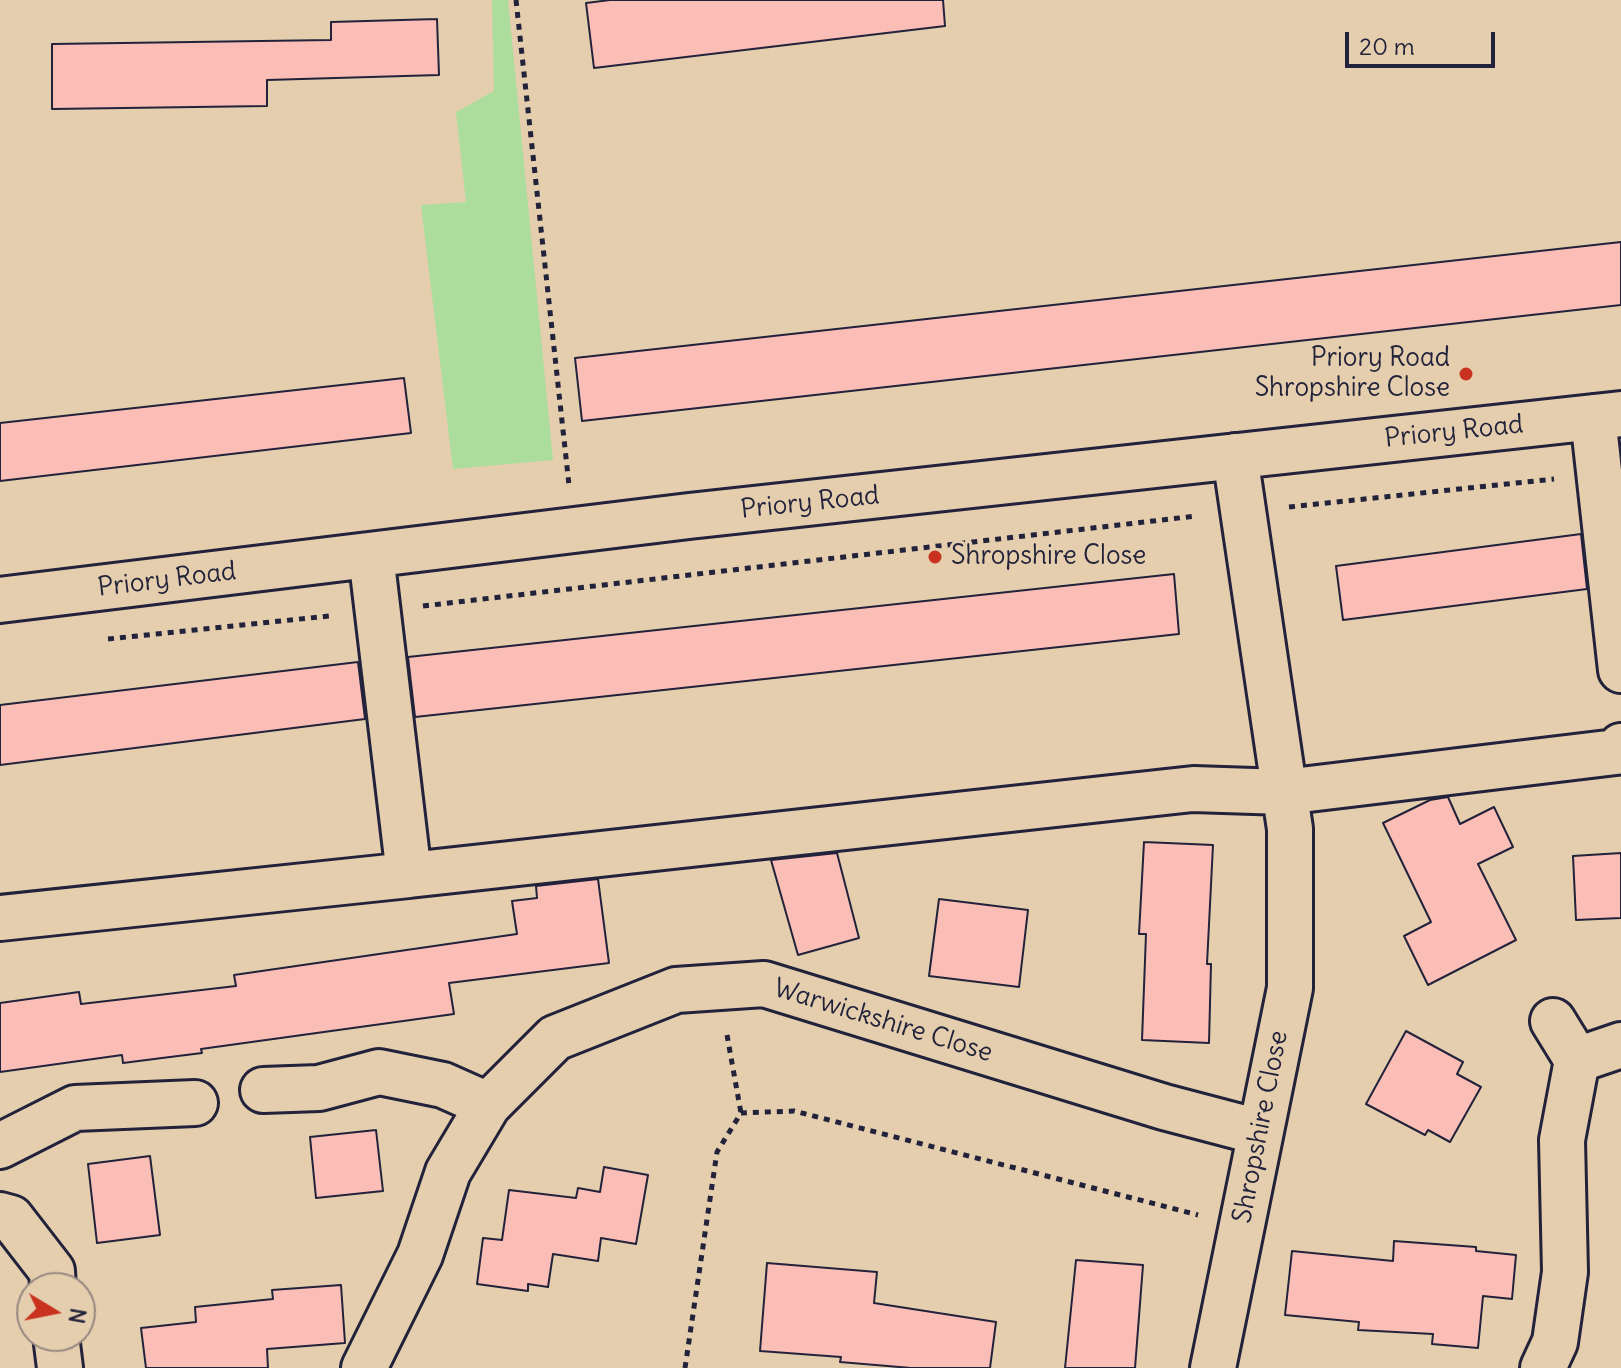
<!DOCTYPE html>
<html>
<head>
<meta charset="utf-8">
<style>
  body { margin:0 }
  #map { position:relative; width:1621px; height:1368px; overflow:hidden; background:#e4ceae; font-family:Delius,sans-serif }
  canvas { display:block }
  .north { position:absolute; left:16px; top:1272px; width:80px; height:80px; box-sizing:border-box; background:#e4ceae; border:2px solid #968980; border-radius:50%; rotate:100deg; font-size:22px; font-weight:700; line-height:32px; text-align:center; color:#22223b }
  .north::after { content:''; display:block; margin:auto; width:28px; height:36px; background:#c8321e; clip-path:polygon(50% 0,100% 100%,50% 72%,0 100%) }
  .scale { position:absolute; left:1345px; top:32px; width:150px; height:36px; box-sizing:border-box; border:4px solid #22223b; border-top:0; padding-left:10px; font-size:24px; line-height:28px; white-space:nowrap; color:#22223b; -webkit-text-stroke:6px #e4ceae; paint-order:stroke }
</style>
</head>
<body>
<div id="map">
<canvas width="1621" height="1368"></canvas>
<div class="north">N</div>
<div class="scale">20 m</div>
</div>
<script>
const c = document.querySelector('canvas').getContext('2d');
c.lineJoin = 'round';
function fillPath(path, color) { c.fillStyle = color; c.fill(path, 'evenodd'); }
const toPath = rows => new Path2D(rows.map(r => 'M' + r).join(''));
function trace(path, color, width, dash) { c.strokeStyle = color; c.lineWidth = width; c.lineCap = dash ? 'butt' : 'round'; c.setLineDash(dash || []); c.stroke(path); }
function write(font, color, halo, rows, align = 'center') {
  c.font = font + ' Delius,sans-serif'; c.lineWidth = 6; c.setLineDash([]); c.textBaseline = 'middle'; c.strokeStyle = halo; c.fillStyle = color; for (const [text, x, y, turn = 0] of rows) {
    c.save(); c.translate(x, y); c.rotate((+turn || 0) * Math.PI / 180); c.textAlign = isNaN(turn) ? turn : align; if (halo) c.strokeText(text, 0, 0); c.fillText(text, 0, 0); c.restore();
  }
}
const green = toPath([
  [492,0,508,0,553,460,453,469,421,205,466,202,456,112,494,91]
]);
const building = toPath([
  [610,0,943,0,945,26,594,68,586,3,610,0],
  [437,19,439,75,267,80,267,106,52,109,52,44,331,40,331,22,437,19],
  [1621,242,1621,305,582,421,575,358,1621,242],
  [404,378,411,433,0,481,0,423,404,378],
  [1581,534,1587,589,1343,620,1336,566,1581,534],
  [1174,574,1179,634,415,717,408,657,1174,574],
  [358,662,365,719,0,765,0,705,358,662],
  [1448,797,1460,824,1494,807,1513,847,1478,864,1516,940,1428,985,1404,936,1431,922,1383,823,1430,800,1448,797],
  [1144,842,1213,845,1207,964,1211,964,1209,1043,1142,1040,1146,934,1139,934,1144,842],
  [837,853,859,938,798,955,771,860,837,853],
  [1621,853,1621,918,1576,920,1573,856,1621,853],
  [598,879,609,963,449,983,454,1014,201,1049,202,1053,162,1058,123,1063,122,1055,0,1072,0,1003,79,992,81,1004,236,986,234,975,517,934,512,901,537,898,536,886,598,879],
  [939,899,1028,910,1019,987,929,976,939,899],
  [1406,1031,1463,1062,1457,1074,1481,1087,1450,1142,1428,1130,1425,1135,1366,1104,1406,1031],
  [376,1130,383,1191,316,1198,310,1137,376,1130],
  [150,1156,160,1235,97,1243,88,1164,150,1156],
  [604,1167,648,1175,636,1244,601,1238,598,1261,553,1254,548,1287,528,1284,528,1291,477,1284,483,1238,502,1240,509,1190,576,1198,578,1188,600,1192,604,1167],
  [1394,1241,1476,1247,1476,1251,1516,1255,1512,1299,1483,1296,1478,1348,1432,1344,1433,1334,1358,1330,1359,1322,1285,1315,1292,1251,1393,1261,1394,1241],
  [1076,1260,1143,1265,1135,1368,1065,1368,1076,1260],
  [767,1263,877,1272,874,1303,996,1322,990,1368,911,1368,840,1362,841,1357,760,1351,767,1263],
  [341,1285,345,1343,267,1349,268,1368,146,1368,141,1328,196,1322,195,1307,273,1299,272,1290,341,1285]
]);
const path = toPath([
  [516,0,569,485],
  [1289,507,1554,479],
  [423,606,1196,516],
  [108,639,329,616],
  [727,1035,741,1113],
  [685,1368,717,1152,741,1113,794,1111,1198,1215]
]);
const minor = toPath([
  [1593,417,1621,670],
  [371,555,409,875,1193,789,1284,792,1616,752,1621,746],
  [0,600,689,516,1621,414],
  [0,918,409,875],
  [1553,1021,1577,1060,1621,1045],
  [263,1090,319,1088,379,1072,443,1085,488,1105],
  [0,1146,75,1108,195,1103],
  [0,1215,11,1218,52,1271,53,1288],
  [56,1336,60,1368],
  [364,1368,420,1255,448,1172,488,1105,555,1038,676,990,764,984,1164,1107,1259,1132],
  [1213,1368,1290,988,1290,829,1235,456],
  [1543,1368,1555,1342,1565,1272,1562,1140,1577,1060]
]);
const markers = [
  [1466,374,8,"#c8321e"],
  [935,557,8,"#c8321e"]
];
const poiNames = [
  ["Priory Road",1450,359],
  ["Shropshire Close",1450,389],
  ["Shropshire Close",951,557,"left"]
];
const streetNames = [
  ["Priory Road",1454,432,-6],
  ["Priory Road",810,503,-6],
  ["Priory Road",167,580,-7],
  ["Warwickshire Close",883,1021,17],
  ["Shropshire Close",1261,1127,-79]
];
fillPath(green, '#acdd9d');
fillPath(building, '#fabeb7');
trace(building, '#22223b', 2);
trace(minor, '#22223b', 50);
trace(path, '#22223b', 5, [6, 6]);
trace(minor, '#e4ceae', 44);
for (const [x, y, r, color] of markers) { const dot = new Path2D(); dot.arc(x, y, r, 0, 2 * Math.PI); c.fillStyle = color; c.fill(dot); trace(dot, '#e4ceae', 3); }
write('26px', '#22223b', '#e4ceae', poiNames, 'right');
write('26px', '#22223b', '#e4ceae', streetNames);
</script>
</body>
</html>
